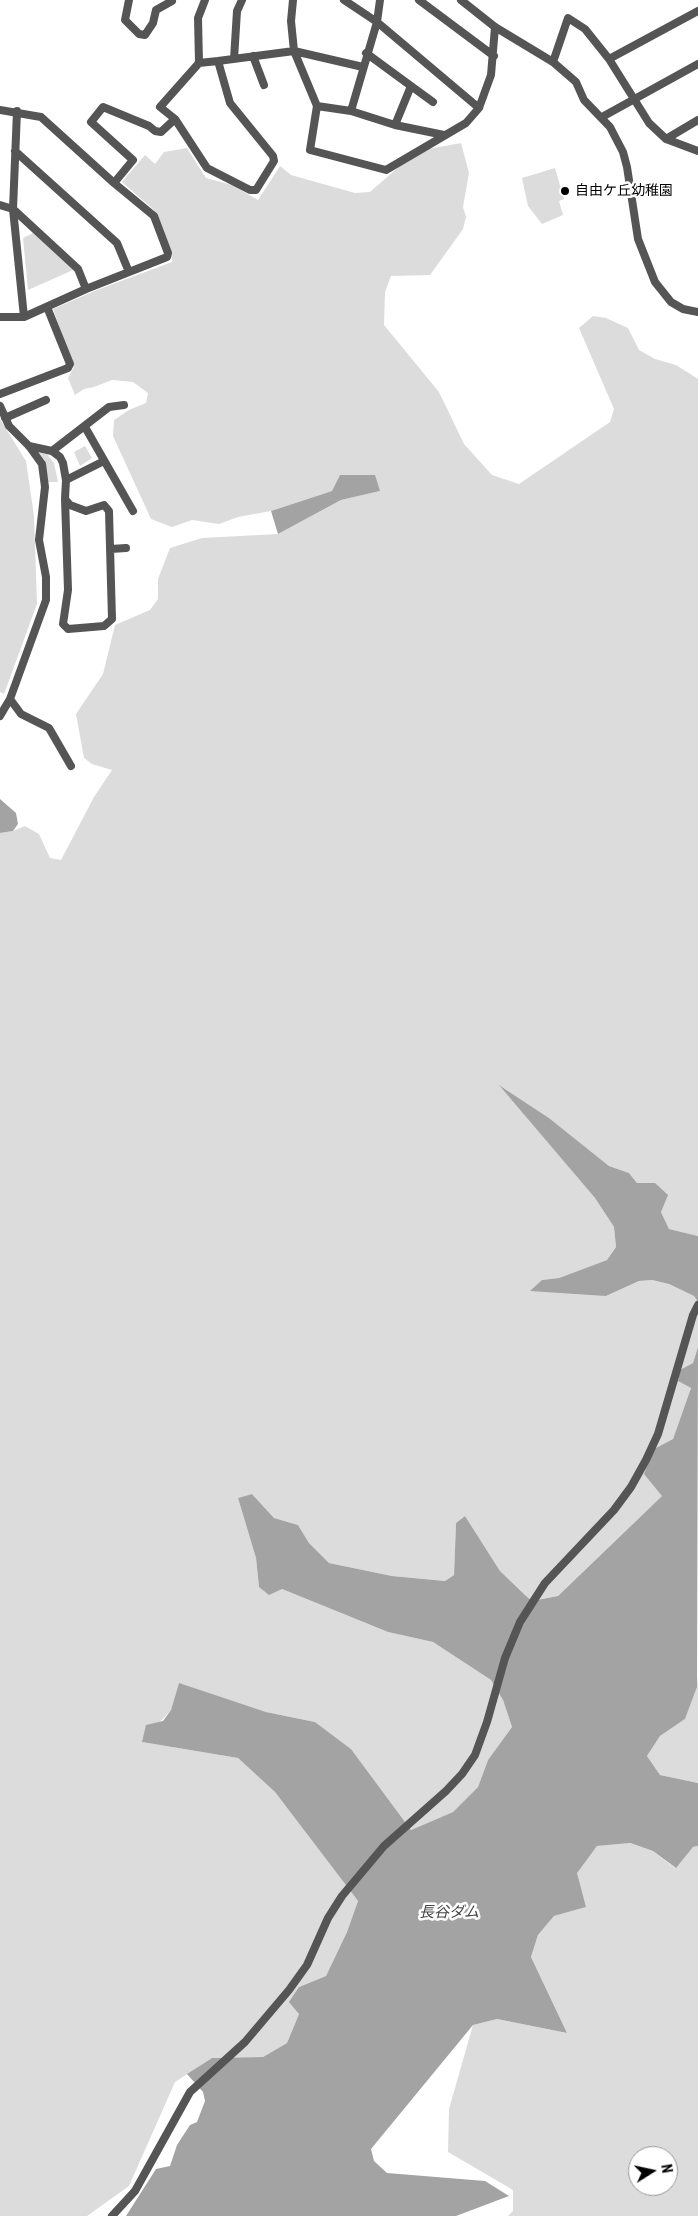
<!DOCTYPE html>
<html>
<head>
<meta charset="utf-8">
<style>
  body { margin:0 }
  #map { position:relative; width:698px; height:2216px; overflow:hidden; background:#fff; font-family:"Roboto Condensed",sans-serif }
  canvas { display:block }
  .north { position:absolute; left:628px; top:2146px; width:50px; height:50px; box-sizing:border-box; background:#fff; border:1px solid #999; border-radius:50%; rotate:80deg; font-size:14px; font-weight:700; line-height:20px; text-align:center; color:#000 }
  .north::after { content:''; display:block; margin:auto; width:18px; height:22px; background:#000; clip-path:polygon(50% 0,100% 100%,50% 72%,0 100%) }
</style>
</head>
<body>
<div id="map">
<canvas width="698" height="2216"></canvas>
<div class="north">N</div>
</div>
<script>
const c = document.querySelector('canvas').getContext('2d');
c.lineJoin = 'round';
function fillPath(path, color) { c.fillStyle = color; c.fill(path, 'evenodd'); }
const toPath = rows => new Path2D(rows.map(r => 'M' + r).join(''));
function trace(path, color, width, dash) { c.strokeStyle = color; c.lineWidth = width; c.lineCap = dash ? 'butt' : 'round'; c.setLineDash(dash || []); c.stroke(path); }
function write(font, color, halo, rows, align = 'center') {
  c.font = font + ' "Roboto Condensed","Noto Sans JP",sans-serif'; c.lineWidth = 5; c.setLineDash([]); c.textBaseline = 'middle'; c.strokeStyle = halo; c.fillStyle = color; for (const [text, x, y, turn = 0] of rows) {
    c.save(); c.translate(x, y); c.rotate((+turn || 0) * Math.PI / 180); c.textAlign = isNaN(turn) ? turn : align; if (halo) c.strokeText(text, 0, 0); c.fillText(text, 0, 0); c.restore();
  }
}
const green = toPath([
  [461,143,469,173,463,207,466,217,463,229,430,275,391,276,385,292,384,325,439,392,464,444,492,475,519,484,610,422,614,409,579,328,593,316,606,318,628,328,639,350,655,359,676,365,698,379,698,1236,669,1229,661,1212,629,1173,609,1166,549,1118,501,1086,595,1198,614,1227,616,1247,607,1260,559,1278,542,1280,606,1296,639,1281,652,1280,669,1284,694,1296,698,1302,698,1347,693,1363,680,1370,678,1381,691,1388,673,1439,654,1449,662,1496,558,1596,532,1601,525,1595,500,1571,465,1516,456,1523,454,1575,445,1581,392,1576,329,1563,309,1543,298,1525,274,1518,252,1494,238,1498,256,1558,259,1587,282,1589,388,1632,433,1642,491,1680,503,1700,512,1727,488,1760,478,1787,453,1812,411,1830,351,1749,315,1722,266,1712,179,1684,171,1710,142,1742,238,1758,275,1792,358,1901,347,1932,326,1976,299,1987,299,2014,287,2043,263,2057,212,2058,175,2082,129,2186,87,2216,0,2216,0,833,13,831,25,826,39,834,50,858,61,860,94,797,112,770,92,764,84,758,76,714,103,674,115,625,150,610,158,599,158,579,170,548,202,538,278,534,341,500,380,491,332,491,271,511,238,517,219,524,192,520,172,527,151,519,113,436,114,420,129,410,146,403,148,393,133,382,112,380,94,387,84,389,75,395,68,378,74,367,53,309,97,290,172,262,171,253,154,210,122,182,145,155,155,164,164,152,187,148,206,178,232,185,258,200,280,166,291,175,355,193,370,192,417,151],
  [555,168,564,199,559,201,563,215,542,224,528,206,522,178],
  [33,233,73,270,28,290,23,238],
  [0,419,26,461,34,516,37,604,4,694,0,692],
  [85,446,92,458,80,466,74,452],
  [39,453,47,454,54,463,58,482,47,482,45,461],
  [698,1675,698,1783,660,1775,647,1756,660,1736,685,1719,697,1687],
  [629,1843,653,1851,675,1868,693,1847,698,1846,698,2216,508,2216,513,2211,513,2190,448,2152,449,2109,473,2025,497,2019,567,2033,531,1957,538,1935,554,1916,586,1907,576,1873,597,1846],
  [638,2156,668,2156,668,2186,638,2186]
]);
const water = toPath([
  [340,475,375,475,380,491,341,500,278,534,271,511,332,491],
  [0,799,16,813,18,824,13,831,0,833],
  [499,1085,549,1118,609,1166,629,1173,637,1183,655,1183,668,1195,661,1212,669,1229,698,1236,698,1302,694,1296,669,1284,652,1280,639,1281,606,1296,530,1291,542,1280,559,1278,607,1260,616,1247,614,1227,595,1198],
  [698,1347,697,1687,685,1719,660,1736,647,1756,660,1775,698,1783,698,1846,693,1847,676,1868,653,1851,630,1843,597,1846,577,1873,586,1907,554,1916,538,1935,531,1957,567,2033,497,2019,473,2025,371,2149,374,2161,387,2173,485,2181,509,2196,456,2216,126,2216,156,2169,170,2166,177,2145,190,2125,197,2122,205,2101,203,2092,187,2074,212,2058,263,2057,287,2043,299,2014,289,2002,299,1987,326,1976,347,1932,358,1901,275,1792,238,1758,142,1742,146,1725,163,1721,171,1710,179,1683,266,1712,315,1722,351,1749,411,1830,453,1812,478,1787,488,1760,512,1727,503,1700,491,1680,433,1642,388,1632,282,1589,269,1595,259,1587,256,1558,238,1498,252,1494,274,1518,298,1525,309,1543,329,1563,392,1576,445,1581,454,1575,456,1523,465,1516,500,1571,525,1595,532,1601,558,1596,662,1496,644,1474,654,1449,673,1439,691,1388,678,1381,680,1370,693,1363]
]);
const minor = toPath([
  [129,0,125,20,139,34,145,35,153,23,156,10,172,1],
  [293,0,291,21,294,51,317,106,310,150,386,170,466,123,479,108,491,75,495,27],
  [344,0,377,22,479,108],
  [419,0,494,56],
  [461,0,495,27,553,62,576,82,584,100,610,127,623,152,627,167,638,239,655,282,671,302,683,309,698,312],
  [366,53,411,86,395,125],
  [253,56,264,85],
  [234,59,237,11,242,0],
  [609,59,698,11],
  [218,61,230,103,273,156,274,161,256,190,250,190,207,168,175,119,160,107,199,63,218,61],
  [218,61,294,51,363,67],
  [553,62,568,18,585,29,609,59,649,123,666,139,698,151],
  [199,63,198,18,205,0],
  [411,86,433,102],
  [317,106,351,111,395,125,444,135],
  [0,110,41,117,114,183],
  [17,111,13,209,24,317],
  [351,111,377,22,380,0],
  [602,117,698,64],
  [666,139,698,120],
  [15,151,117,243,129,272],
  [0,205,13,209,78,269,86,289],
  [0,317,24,317,86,289,167,257,168,253,154,216,114,183,133,160,91,122,103,107,149,126,155,131,161,132,175,119],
  [0,394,68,368,70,364,47,307],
  [0,406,9,426,29,446,42,464,45,487,39,540,46,577,46,600,10,699,21,714,49,728,71,766],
  [5,418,46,400],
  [85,427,133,511],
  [29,446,52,451,60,457,63,463,66,480,65,499,70,505,86,511,104,505,109,511,112,619,104,626,68,629,63,624,68,590,65,499],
  [52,451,109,407,124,405],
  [66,480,104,461],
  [111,549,126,548],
  [0,716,10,699],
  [112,2216,135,2191,190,2092,245,2042,289,1990,307,1965,328,1918,342,1896,384,1846,446,1791,462,1774,475,1755,487,1722,505,1658,520,1622,545,1583,614,1510,631,1487,646,1460,658,1434,693,1315,698,1305]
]);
const markers = [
  [565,191,5,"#000"]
];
const poiNames = [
  ["自由ケ丘幼稚園",575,191]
];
const waterNames = [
  ["長谷ダム",449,1913]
];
fillPath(green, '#dcdcdc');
fillPath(water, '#a3a3a3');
trace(minor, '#555', 8);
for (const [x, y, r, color] of markers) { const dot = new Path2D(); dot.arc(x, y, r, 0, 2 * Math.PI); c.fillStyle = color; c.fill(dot); trace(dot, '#fff', 2); }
write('14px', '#000', '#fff', poiNames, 'left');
write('italic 15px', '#444', '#fff', waterNames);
</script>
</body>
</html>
